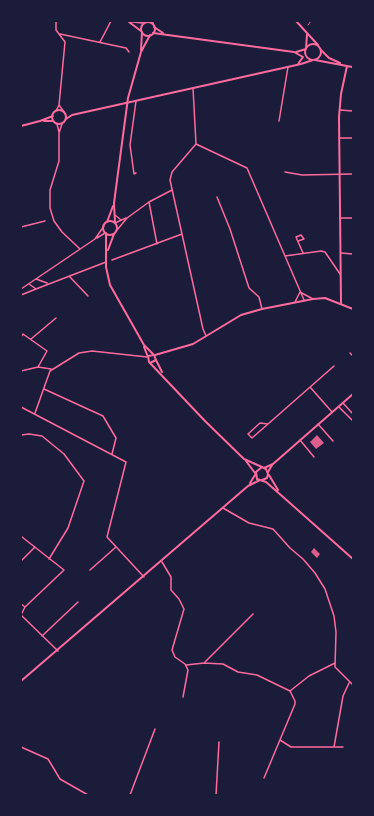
<!DOCTYPE html>
<html>
<head>
<meta charset="utf-8">
<style>
  body { margin:0 }
  #map { position:relative; width:374px; height:816px; overflow:hidden; background:#1b1b3a; font-family:Ubuntu,sans-serif }
  canvas { display:block }
  .frame { position:absolute; inset:0; border:22px solid #1b1b3a; pointer-events:none }
</style>
</head>
<body>
<div id="map">
<canvas width="374" height="816"></canvas>
<div class="frame"></div>
</div>
<script>
const c = document.querySelector('canvas').getContext('2d');
c.lineJoin = 'round';
function fillPath(path, color) { c.fillStyle = color; c.fill(path, 'evenodd'); }
const toPath = rows => new Path2D(rows.map(r => 'M' + r).join(''));
function trace(path, color, width, dash) { c.strokeStyle = color; c.lineWidth = width; c.lineCap = dash ? 'butt' : 'round'; c.setLineDash(dash || []); c.stroke(path); }
const building = toPath([
  [317,435,324,443,316,449,310,442],
  [314,548,320,554,317,558,311,552]
]);
const pedestrian = toPath([
  [308,25,311,21]
]);
const minor = toPath([
  [56,21,56,30,65,42,59,105,56,111],
  [60,34,126,48,129,52],
  [100,42,111,21],
  [193,88,196,144,172,172,170,180,203,329,206,336],
  [59,105,64,112],
  [340,110,353,111],
  [279,121,288,67],
  [57,124,59,132],
  [62,124,59,133,59,161,50,190,50,208,54,221,62,232,80,249],
  [339,138,353,138],
  [196,144,247,168,304,300],
  [285,172,302,175,353,174],
  [136,173,134,174,130,145,136,101],
  [217,197,230,229,249,288,259,297,262,309],
  [149,202,157,244],
  [115,215,121,220],
  [340,218,353,218],
  [115,223,126,218],
  [21,227,45,221],
  [117,230,127,218,149,202,172,190],
  [97,238,105,233],
  [298,241,304,239,301,235,296,237,303,253],
  [341,253,353,254],
  [285,256,321,251,325,252,340,274],
  [112,260,182,234],
  [69,276,88,296],
  [36,279,47,283],
  [29,284,36,289,106,262],
  [21,289,95,239,104,226],
  [21,295,36,289],
  [295,302,300,292,313,299],
  [21,337,23,334,47,351,38,367],
  [31,339,56,318],
  [350,353,353,356],
  [21,371,38,367,51,369],
  [310,387,332,412],
  [44,389,103,416,116,438,112,454],
  [343,403,353,414],
  [21,407,126,462,107,537,144,577],
  [339,407,353,421],
  [35,413,50,371,79,353,92,351,147,357],
  [268,424,260,423,248,434,252,438,268,424,334,366],
  [318,424,333,441],
  [21,435,29,434,42,436,64,454,84,481,68,528,49,559],
  [300,440,314,457],
  [223,508,249,523,273,529,290,548,303,559,315,573,325,589,334,616,336,632,335,667,353,685],
  [22,537,64,570,25,607],
  [21,561,35,547],
  [162,562,171,577,171,590,179,599,184,609,172,650,175,657,185,664,188,670,183,697],
  [90,570,116,547],
  [21,604,25,607,21,615,58,651],
  [42,636,78,602],
  [204,663,253,614],
  [186,665,204,663,223,664,238,672,257,675,290,691,295,701,295,704,264,778],
  [290,691,309,676,335,663],
  [280,740,291,747,343,747],
  [21,747,48,759,60,779,88,795],
  [334,747,343,696,349,683],
  [130,795,155,729],
  [216,795,219,742]
]);
const tertiary = toPath([
  [152,21,153,24],
  [296,21,318,45],
  [146,22,146,21],
  [154,27,163,33],
  [153,33,294,52,303,57,298,64],
  '305 52a8 8 0 1 1 16 0a8 8 0 1 1-16 0Z',
  [321,50,329,58,340,63],
  [296,52,306,49,307,34],
  [315,60,347,66,341,94,339,117,341,303],
  [346,66,353,67],
  '52 117a7 7 0 1 1 14 0a7 7 0 1 1-14 0Z',
  [66,119,72,115,301,64,313,60],
  [44,121,53,121],
  [21,126,40,121,53,116],
  [155,355,193,344,241,315,262,309,313,299,325,298,353,309],
  [264,468,273,464,353,394],
  [268,472,272,465]
]);
const secondary = toPath([
  [127,21,144,23],
  [129,22,141,31],
  '141 29a7 7 0 1 1 14 0a7 7 0 1 1-14 0Z',
  [141,50,142,32],
  '103 228a7 7 0 1 1 14 0a7 7 0 1 1-14 0Z',
  [107,222,113,206],
  [115,223,114,203,128,98,141,52,150,35],
  [106,233,106,267,110,285,144,345,153,354],
  [108,250,114,234],
  [144,347,148,357],
  [156,360,162,372],
  [150,363,156,360,154,355,148,356,149,362,205,421,244,459,262,467],
  [246,461,255,473],
  [269,475,278,490],
  [262,480,267,478,268,474,266,469,262,467,256,472,257,479,266,482,282,496,353,559],
  [250,483,255,475],
  [21,681,248,486,260,480]
]);
fillPath(building, '#dd5f8e');
trace(pedestrian, '#ff6b9d', 1);
trace(minor, '#ff6b9d', 1.5);
trace(tertiary, '#ff6b9d', 2);
trace(secondary, '#ff6b9d', 2);
</script>
</body>
</html>
